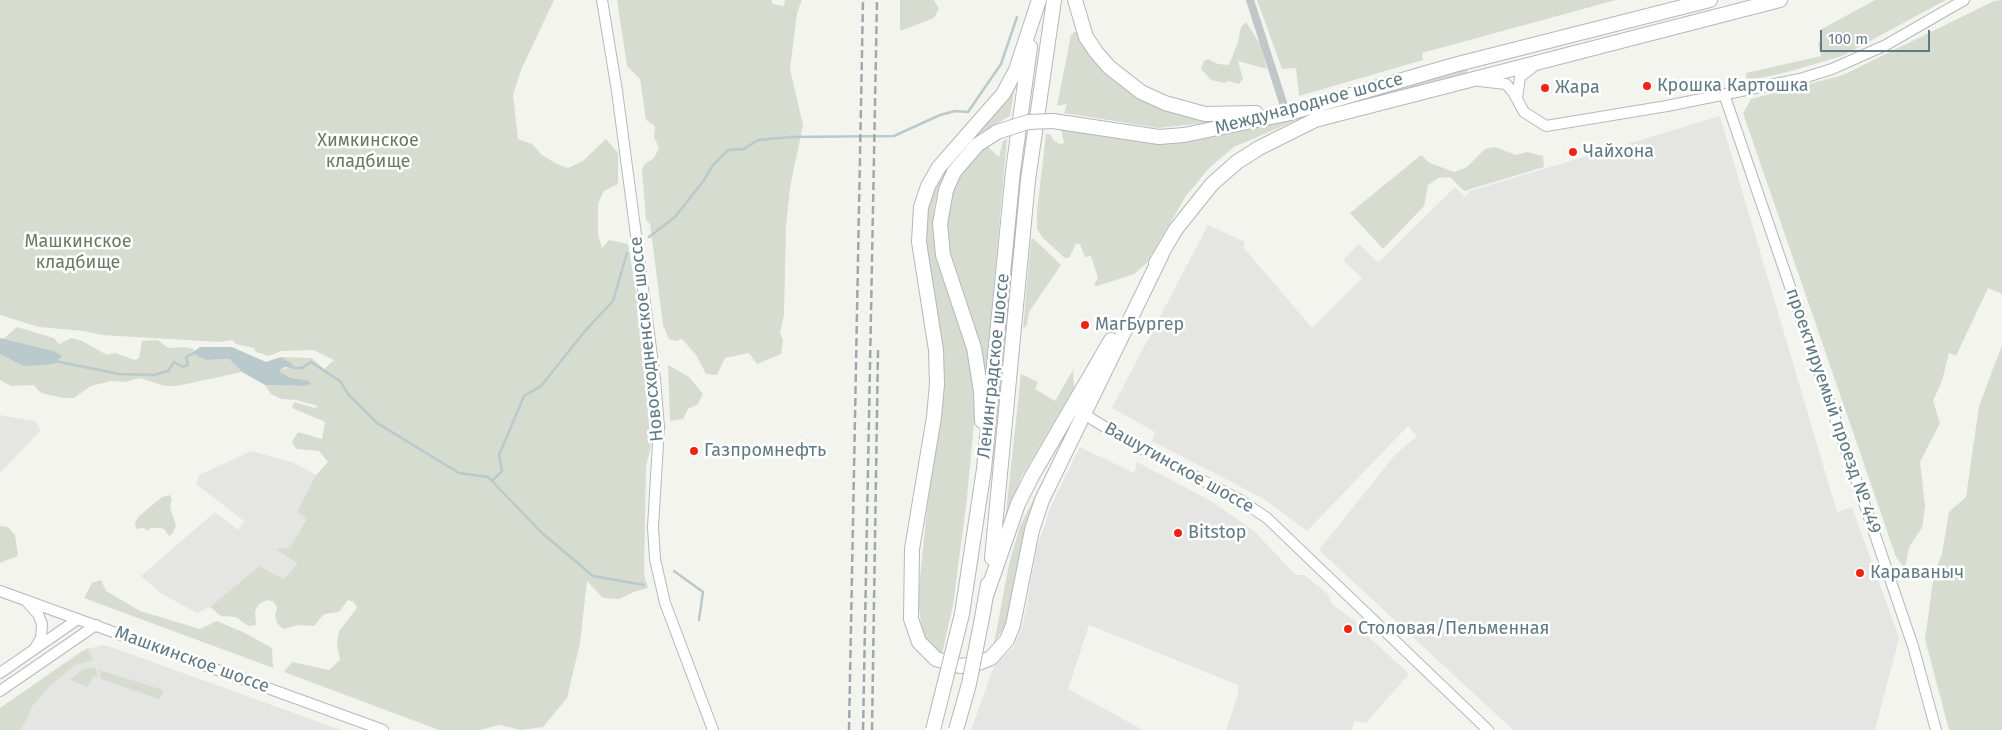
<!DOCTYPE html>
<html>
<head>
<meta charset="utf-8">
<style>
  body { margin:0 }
  #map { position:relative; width:2002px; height:730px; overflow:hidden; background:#f4f4ef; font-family:"Fira Sans",sans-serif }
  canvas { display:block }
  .scale { position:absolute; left:1820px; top:30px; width:110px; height:22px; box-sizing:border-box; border:2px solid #607a84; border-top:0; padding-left:6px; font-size:15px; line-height:18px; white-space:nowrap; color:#607a84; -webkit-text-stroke:4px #fff; paint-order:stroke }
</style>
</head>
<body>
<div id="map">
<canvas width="2002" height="730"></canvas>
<div class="scale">100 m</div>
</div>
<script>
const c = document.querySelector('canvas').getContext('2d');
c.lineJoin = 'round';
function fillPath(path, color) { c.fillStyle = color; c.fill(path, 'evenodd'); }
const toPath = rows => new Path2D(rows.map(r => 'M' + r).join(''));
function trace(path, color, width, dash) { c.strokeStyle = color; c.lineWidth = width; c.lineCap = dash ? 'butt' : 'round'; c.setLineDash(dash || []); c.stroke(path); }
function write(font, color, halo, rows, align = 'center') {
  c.font = font + ' "Fira Sans",sans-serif'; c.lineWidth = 5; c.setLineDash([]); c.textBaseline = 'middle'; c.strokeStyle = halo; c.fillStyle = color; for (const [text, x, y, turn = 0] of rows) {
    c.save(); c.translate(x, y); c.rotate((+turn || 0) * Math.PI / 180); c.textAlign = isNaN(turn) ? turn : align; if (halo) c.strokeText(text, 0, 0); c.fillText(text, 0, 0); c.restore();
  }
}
const built = toPath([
  [1720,116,1837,512,1852,507,1899,638,1875,730,1513,730,1319,550,1395,455,1417,436,1408,426,1307,531,1264,499,1152,441,1155,432,1112,408,1208,225,1245,242,1243,247,1312,328,1362,278,1343,260,1359,244,1378,263,1455,187,1465,197,1470,191],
  [0,415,35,421,41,430,0,473],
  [1080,447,1134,473,1137,462,1211,501,1253,530,1296,575,1304,575,1328,594,1332,604,1360,625,1359,628,1409,674,1366,723,1354,721,1352,730,1226,730,1238,695,1238,685,1089,625,1068,689,1143,730,971,730,994,666,1014,647,1023,625,1037,547,1051,506],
  [251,451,292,462,316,475,297,511,308,518,290,547,277,549,297,562,284,579,259,566,210,607,197,613,160,593,141,576,215,512,238,530,244,521,196,484,199,475],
  [102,645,111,647,341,730,0,730,0,708,81,651]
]);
const green = toPath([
  [0,0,554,0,521,70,513,95,518,139,532,144,542,155,555,163,568,168,583,161,606,139,618,153,618,184,604,191,598,204,598,235,602,248,609,240,628,244,637,296,651,446,646,467,644,574,648,588,634,592,619,599,603,598,587,581,580,643,567,698,543,727,521,730,499,725,480,730,439,730,284,672,292,662,329,670,340,660,337,645,339,631,357,608,354,602,348,600,339,612,324,614,314,626,298,625,283,629,277,623,275,615,277,608,274,602,267,600,259,604,255,611,256,625,248,626,236,617,221,616,210,607,259,566,284,579,297,563,276,549,290,547,307,519,297,511,316,475,328,462,319,451,296,449,292,442,298,432,322,439,325,422,292,408,294,402,315,408,318,406,296,400,281,399,271,394,265,385,305,386,312,384,307,380,291,378,280,372,281,369,289,368,291,363,281,357,312,358,324,369,334,360,313,350,281,351,269,356,256,352,254,348,236,344,232,340,219,342,102,335,84,331,39,327,0,315],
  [617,0,771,0,773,4,784,6,785,0,802,0,797,13,790,69,803,125,790,188,786,226,784,315,780,333,783,340,781,354,757,364,749,353,725,358,717,375,706,374,696,355,682,339,675,341,669,339,663,325,650,224,646,220,642,169,645,164,654,158,659,148,654,137,655,126,646,120,640,79,627,66],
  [900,0,934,0,939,9,934,18,900,31],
  [1257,0,1616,0,1422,53,1423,60,1299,96,1296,68,1282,69],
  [1875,0,1946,0,1842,56,1788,72,1747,81,1746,73,1821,56,1818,43,1821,42,1820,30],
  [2002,0,2002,294,1988,288,1956,356,1949,353,1942,381,1933,401,1940,423,1920,462,1925,506,1922,528,1909,547,1905,569,1896,557,1743,113,1751,99,1843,75,1994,1],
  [1246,22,1260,44,1267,69,1238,61,1243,79,1239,84,1228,81,1225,83,1211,80,1201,69,1204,61,1208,59,1218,64,1229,65,1238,42,1241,27],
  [1074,32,1079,32,1164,110,1202,119,1221,121,1158,128,1064,113,1067,104,1057,106,1071,35],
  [1467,69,1468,74,1373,98,1372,96],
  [1015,86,1010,116,971,138,991,120],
  [1305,112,1306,116,1234,147,1210,167,1186,196,1146,264,1134,274,1097,286,1094,285,1098,278,1091,256,1085,257,1080,244,1076,244,1069,258,1065,258,1043,238,1037,229,1037,211,1046,134,1050,134,1053,140,1060,144,1064,143,1061,128,1160,144,1180,143,1213,137],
  [1007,139,986,373,985,374,950,254,947,223,952,193,959,176,987,146,999,157,1003,141],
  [1495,147,1516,155,1527,152,1543,156,1544,167,1464,191,1450,177,1438,178,1428,185,1424,206,1383,249,1350,213,1421,155,1430,163,1454,172,1467,167,1485,149],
  [950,163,938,190,934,208,934,244,938,264,969,353,974,383,975,411,967,498,953,605,942,654,926,640,922,631,918,599,927,508,941,409,943,383,941,334,926,247,927,211,931,196],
  [1031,239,1034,239,1061,265,1029,312,1027,325,1023,329],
  [17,327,54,338,59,344,71,338,82,341,107,355,115,353,135,360,139,358,142,341,158,340,168,348,185,347,194,349,193,352,199,357,206,360,229,359,242,372,177,386,165,386,140,378,124,382,111,381,91,386,74,398,63,398,41,393,34,385,11,386,0,380,0,354,23,366,62,356,54,351,3,339],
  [2002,345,2002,730,1949,730,1925,639,1934,574,1942,554,1949,512,1966,497,1979,406],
  [668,365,689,377,703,394,698,404,688,409,683,419,670,421],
  [1073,370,1074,388,1021,478,1005,522,1021,374,1038,382,1035,389,1055,401],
  [1065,436,1068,438,1006,623,994,644,1009,564,1020,526],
  [170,495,172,499,170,507,176,526,172,534,169,536,164,529,160,528,151,528,147,531,144,528,136,529,135,524,138,517,162,497],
  [0,526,8,527,15,535,18,556,0,563],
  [101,580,106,591,140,611,200,629,217,621,245,633,272,648,273,668,84,598,92,583],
  [88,648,93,660,75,665,50,686,33,705,21,730,0,730,0,708],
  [95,667,98,678,93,676,88,687,70,680,83,669],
  [99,670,163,690,162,696,159,699,101,679]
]);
const water = toPath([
  [0,338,54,351,62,356,54,364,23,366,0,354],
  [200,347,232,347,266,362,281,357,291,363,295,369,285,367,281,369,280,372,291,378,307,380,312,384,305,386,265,385,242,372,229,359,206,360,199,357,193,352]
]);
const stream = toPath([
  [649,237,675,217,704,180,713,165,728,150,744,149,758,140,790,137,894,136,940,115,955,111,968,112,1001,64,1017,17],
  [55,361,119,374,154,375,168,371,174,362,183,367,188,365,186,357,196,352],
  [294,368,302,368,311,362,340,381,348,394,377,423,459,473,488,477,542,533,593,576,644,585],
  [492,481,502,471,499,455,524,396,541,386,585,331,613,301,627,253],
  [674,571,703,592,699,620]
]);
const street = toPath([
  [1250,0,1285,109]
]);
const secondary = toPath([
  [602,0,617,91,655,379,659,427,653,527,655,559,665,603,713,730],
  [1479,81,1506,84,1513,92,1524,112,1546,126,1667,106,1800,79,1832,69,1886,45,1964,0],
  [1724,94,1913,646,1936,730],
  [1517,99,1520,77,1534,66],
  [1085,415,1135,445,1240,500,1267,518,1488,730],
  [0,591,383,730],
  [27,602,38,614,42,624,41,638,35,648],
  [0,673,78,619],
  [0,691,96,625]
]);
const highway = toPath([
  [1039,0,1016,70,1003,94,939,167,928,186,921,207,919,242,936,350,937,384,934,417,912,549,911,619,919,642,936,659,960,666,976,664,991,658,1007,640,1013,625,1032,530,1042,500,1161,256],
  [1075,0,1086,37,1096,52,1109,67,1141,92,1165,103,1205,114,1256,113],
  [1053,121,1159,137,1184,135,1286,114,1454,65,1710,0],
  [1156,263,1176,229,1212,184,1237,162,1259,148,1315,120,1780,0],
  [982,421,981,392,974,348,943,255,940,224,946,190,954,172,977,145,997,132],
  [992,558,1028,180,1054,0],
  [987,593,1018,504,1032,476,1111,340],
  [962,614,984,469,1013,171,1030,47],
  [982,618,988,584]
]);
const rail = toPath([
  [849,730,863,0],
  [863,730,877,0],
  [872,730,878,350]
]);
const highwayBridge = toPath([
  [997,132,1028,122,1053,121],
  [933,730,962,614],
  [956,730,969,684,982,618]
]);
const markers = [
  [1647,86,5,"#f32211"],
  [1545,88,5,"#f32211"],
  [1573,152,5,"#f32211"],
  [1085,325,5,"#f32211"],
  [694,451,5,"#f32211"],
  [1178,533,5,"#f32211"],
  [1860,573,5,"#f32211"],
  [1348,629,5,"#f32211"]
];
const poiNames = [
  ["Крошка Картошка",1657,86],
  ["Жара",1555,88],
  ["Чайхона",1583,152],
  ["МагБургер",1095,325],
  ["Газпромнефть",704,451],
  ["Bitstop",1188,533],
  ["Караваныч",1870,573],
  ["Столовая/Пельменная",1358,629]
];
const streetNames = [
  ["Международное шоссе",1309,104,-15],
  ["Новосходненское шоссе",647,339,-96],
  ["Ленинградское шоссе",994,366,-84],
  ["проектируемый проезд № 449",1833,411,71],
  ["Вашутинское шоссе",1179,468,29],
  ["Машкинское шоссе",192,660,20]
];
const parkNames = [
  ["Химкинское",368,141],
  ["кладбище",368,162],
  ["Машкинское",78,242],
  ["кладбище",78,263]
];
fillPath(built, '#e5e5e3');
fillPath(green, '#d6dcd0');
fillPath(water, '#b9c9cc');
trace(stream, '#b9c9cc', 2.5);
trace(secondary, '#b3babd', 12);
trace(highway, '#b3b8ba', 16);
trace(street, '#c1c6c9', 8);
trace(secondary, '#fff', 10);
trace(highway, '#fff', 14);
trace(rail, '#9fa8ac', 2.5, [8, 4]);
trace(highwayBridge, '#b3b8ba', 16, []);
trace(highwayBridge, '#fff', 14);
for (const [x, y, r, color] of markers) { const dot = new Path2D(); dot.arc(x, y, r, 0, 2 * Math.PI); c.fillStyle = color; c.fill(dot); trace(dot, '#fff', 2); }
write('18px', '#607a84', '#fff', poiNames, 'left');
write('18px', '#607a84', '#fff', streetNames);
write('18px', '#697a60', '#fff', parkNames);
</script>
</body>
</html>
